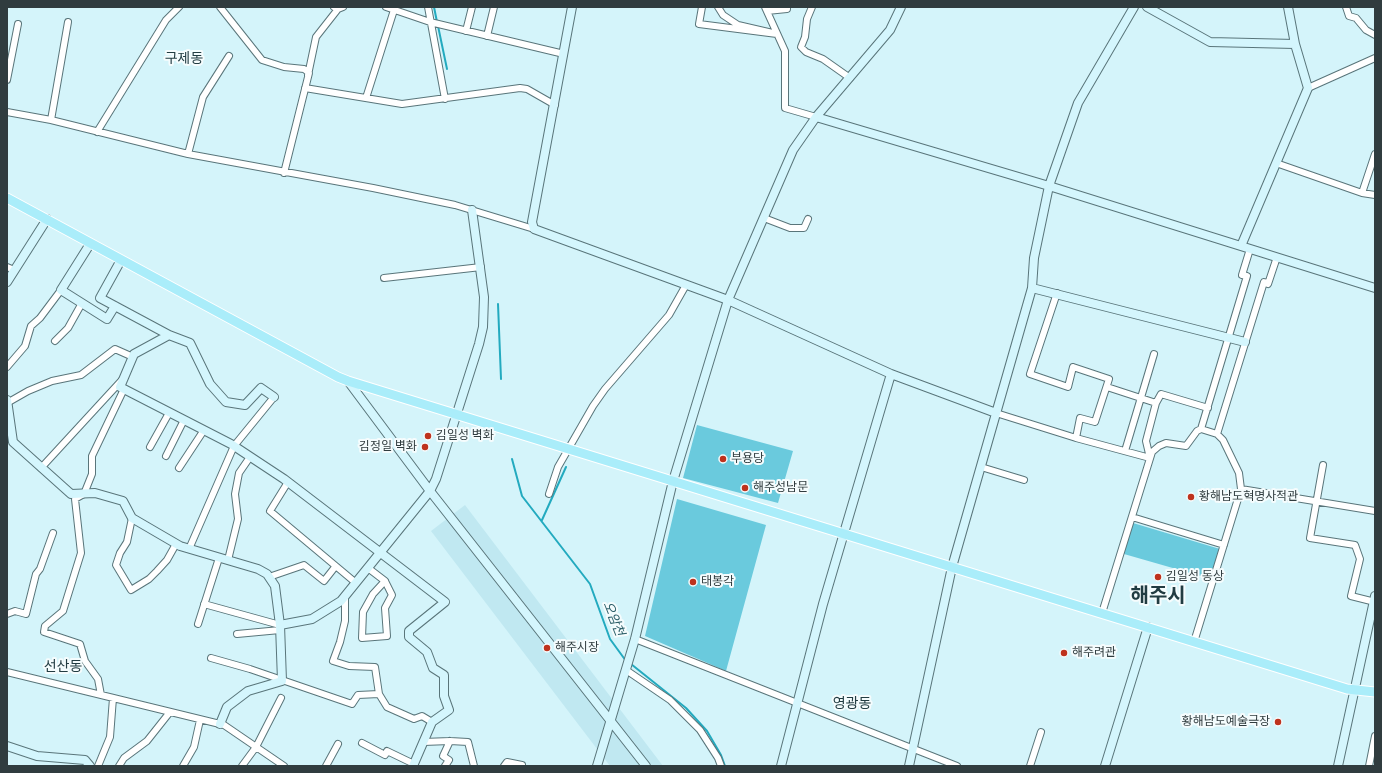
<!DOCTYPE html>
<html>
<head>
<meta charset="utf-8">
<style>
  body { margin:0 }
  #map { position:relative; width:1382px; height:773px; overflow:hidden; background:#d4f4fa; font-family:"Roboto Condensed",sans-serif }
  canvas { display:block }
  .frame { position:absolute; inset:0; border:8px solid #303c3f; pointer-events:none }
</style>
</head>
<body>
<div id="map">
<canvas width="1382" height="773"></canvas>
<div class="frame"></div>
</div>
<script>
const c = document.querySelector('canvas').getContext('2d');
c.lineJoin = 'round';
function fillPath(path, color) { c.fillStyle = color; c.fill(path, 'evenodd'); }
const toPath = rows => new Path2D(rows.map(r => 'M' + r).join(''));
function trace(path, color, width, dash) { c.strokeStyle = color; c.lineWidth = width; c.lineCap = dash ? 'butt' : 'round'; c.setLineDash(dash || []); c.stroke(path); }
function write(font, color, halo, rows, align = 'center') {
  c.font = font + ' "Roboto Condensed","Noto Sans KR",sans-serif'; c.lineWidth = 4; c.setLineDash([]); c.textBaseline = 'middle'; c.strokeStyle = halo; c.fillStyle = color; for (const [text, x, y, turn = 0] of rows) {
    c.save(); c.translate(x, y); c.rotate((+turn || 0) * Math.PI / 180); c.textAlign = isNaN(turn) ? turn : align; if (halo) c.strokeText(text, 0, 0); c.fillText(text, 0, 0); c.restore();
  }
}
const built = toPath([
  [465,505,663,766,610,766,431,531]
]);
const green = toPath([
  [697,425,793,451,778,503,683,478],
  [677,499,766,525,726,671,645,636],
  [1133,523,1220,549,1211,579,1124,554]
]);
const stream = toPath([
  [434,7,437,22],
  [438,26,447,69],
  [498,304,501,379],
  [512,459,522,496,590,584,610,639,626,661],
  [542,520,566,467],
  [631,664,686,708,707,731,721,755,725,766]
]);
const street = toPath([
  [220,7,262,60,284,67,304,69,309,73,284,173],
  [334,7,338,9,343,7],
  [386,7,430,22,564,54],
  [428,7,445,99],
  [702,7,699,24,777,34,738,25,723,15,718,7],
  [765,7,785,51,785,108,816,117],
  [812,7,807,19,805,37,801,47,806,52,823,59,850,78],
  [1346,7,1349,16,1356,18,1366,30,1375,35],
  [767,11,787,9,787,7],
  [466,31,472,7],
  [487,36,494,7],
  [308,75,316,37,338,9],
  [7,80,18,24],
  [305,88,402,104,520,88,527,89,555,105],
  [1308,88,1375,58],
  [366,98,394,10],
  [7,112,51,120,188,154,373,188,455,205,534,229],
  [51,120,68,22],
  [97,132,166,20,179,7],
  [188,154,203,97,229,56],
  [1276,163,1362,193,1375,195],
  [1362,193,1375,154],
  [764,218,790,228,804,228,808,219],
  [7,267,14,270],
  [384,278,481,267],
  [1057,293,1030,374,1068,387,1073,367,1109,379,1095,422,1080,418,1076,438],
  [55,341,68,328,82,303],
  [7,367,25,346,31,326,40,318,61,290],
  [1107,387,1156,403],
  [7,403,28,391,52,381,81,375,115,349,133,357],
  [996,413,1076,438,1150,458],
  [1201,429,1247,276,1242,275,1250,249],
  [1217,434,1264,282,1268,284,1277,257],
  [150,447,169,413],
  [1125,451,1154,354],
  [166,456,184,420],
  [1150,458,1146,441,1156,403,1161,394,1208,408],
  [1323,465,1310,538,1355,545,1360,559,1351,596,1375,602],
  [981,467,1024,480],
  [41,468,122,380],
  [179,468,204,430],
  [288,482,270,511,356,583],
  [1241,489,1375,511],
  [549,494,558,467,593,406,605,389,669,315,686,285],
  [1132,517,1224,545],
  [132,518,127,542,120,553,116,565,131,590,149,579,157,571,167,560,176,544],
  [189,549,234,446,274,397],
  [228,560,238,519,235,494,239,473,250,457],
  [368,568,385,581,392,595,385,608,387,636,362,638,363,612,373,594,385,581],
  [269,577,304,565,324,581,335,567],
  [345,596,345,621,340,642,333,661,349,666,375,667,379,694],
  [204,604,280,625],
  [1102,613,1152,452,1159,446,1166,443,1186,446,1197,431,1201,429,1217,434,1223,440,1239,473,1241,489,1194,642],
  [7,614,15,611,26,614,36,574,40,569,53,533],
  [198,624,219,558],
  [237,634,280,630],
  [635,639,957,766],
  [211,658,250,669,352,704,358,695,379,694,387,707,414,719,422,716,432,722],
  [626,670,670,700,700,730,718,758,721,766],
  [7,672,224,725,284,766],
  [101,695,98,679,85,661,80,644,44,632,45,626,63,611,81,553,75,499,84,494,92,474,92,456,124,389],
  [423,742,450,741,468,742,474,766],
  [362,743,385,755,387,751,414,764],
  [98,766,110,737,113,698],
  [119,766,124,758,147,741,170,712],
  [183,766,194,747,200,720],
  [242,766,256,747,281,698],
  [326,766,338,744],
  [445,766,449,760,443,756,450,741],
  [504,766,507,762,522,765],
  [1030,766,1041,732],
  [1369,766,1375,736]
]);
const secondary = toPath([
  [572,7,532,222,534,229,728,300,891,374,996,413],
  [1147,7,1210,42,1295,44,1308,88,1241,246],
  [1288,7,1295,44],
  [816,117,1049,186,1375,288],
  [90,244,61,290,107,319,115,306],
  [121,260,100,298,169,335],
  [7,282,47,219],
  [1032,288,1245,342],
  [348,381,430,491,646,766],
  [274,397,261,388,245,405,226,402,210,384,190,343,169,335,134,354,120,387,231,444,284,479,445,602,409,631,409,637,427,652,433,668,444,675,444,696,449,710,432,722,413,766],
  [7,400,13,442,71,494,95,493,123,501,132,518,180,546,258,569,267,574,275,586,280,625,282,681,248,691,227,707,220,724],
  [280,625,312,619,341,601,430,491,436,479,479,344,483,327,484,297,472,210],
  [7,746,37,756,85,760,90,766],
  [597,766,635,639,673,481,728,300,793,150,816,117,890,30,901,7],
  [781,766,823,604,891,374],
  [909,766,952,567,1032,288,1034,258,1049,186,1078,103,1134,7],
  [1105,766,1148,627],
  [1338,766,1375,596]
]);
const primary = toPath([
  [7,198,338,377,348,381,1347,689,1375,692]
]);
const markers = [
  [428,436,4,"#be321d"],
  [425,447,4,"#be321d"],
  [723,459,4,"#be321d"],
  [745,488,4,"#be321d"],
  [1191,497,4,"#be321d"],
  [1158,577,4,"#be321d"],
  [693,582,4,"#be321d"],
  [547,648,4,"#be321d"],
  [1064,653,4,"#be321d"],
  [1278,722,4,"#be321d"]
];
const poiNames = [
  ["김일성 벽화",436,436],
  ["김정일 벽화",417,447,"right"],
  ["부용당",731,459],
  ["해주성남문",753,488],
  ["황해남도혁명사적관",1199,497],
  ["김일성 동상",1166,577],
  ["태봉각",701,582],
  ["해주시장",555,648],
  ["해주려관",1072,653],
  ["황해남도예술극장",1270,722,"right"]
];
const waterNames = [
  ["오암천",613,619,68]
];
const quarterNames = [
  ["구제동",184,59],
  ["선산동",63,667],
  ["영광동",852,704]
];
const townNames = [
  ["해주시",1158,597]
];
fillPath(built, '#c0e8f1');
fillPath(green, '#6acadd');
trace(stream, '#23aabf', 2);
trace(street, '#59757a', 8);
trace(secondary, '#59757a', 10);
trace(primary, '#fff', 11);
trace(street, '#fff', 6);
trace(secondary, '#d4f6fd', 8);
trace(primary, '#aaedfa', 9);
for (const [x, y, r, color] of markers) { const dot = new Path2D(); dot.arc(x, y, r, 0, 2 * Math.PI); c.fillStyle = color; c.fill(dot); trace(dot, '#f5fcfd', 1.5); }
write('12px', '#303c3f', '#f5fcfd', poiNames, 'left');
write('italic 13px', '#2c5f69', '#f5fcfd', waterNames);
write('14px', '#223c42', '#f5fcfd', quarterNames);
write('bold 20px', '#223c42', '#f5fcfd', townNames);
</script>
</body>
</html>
